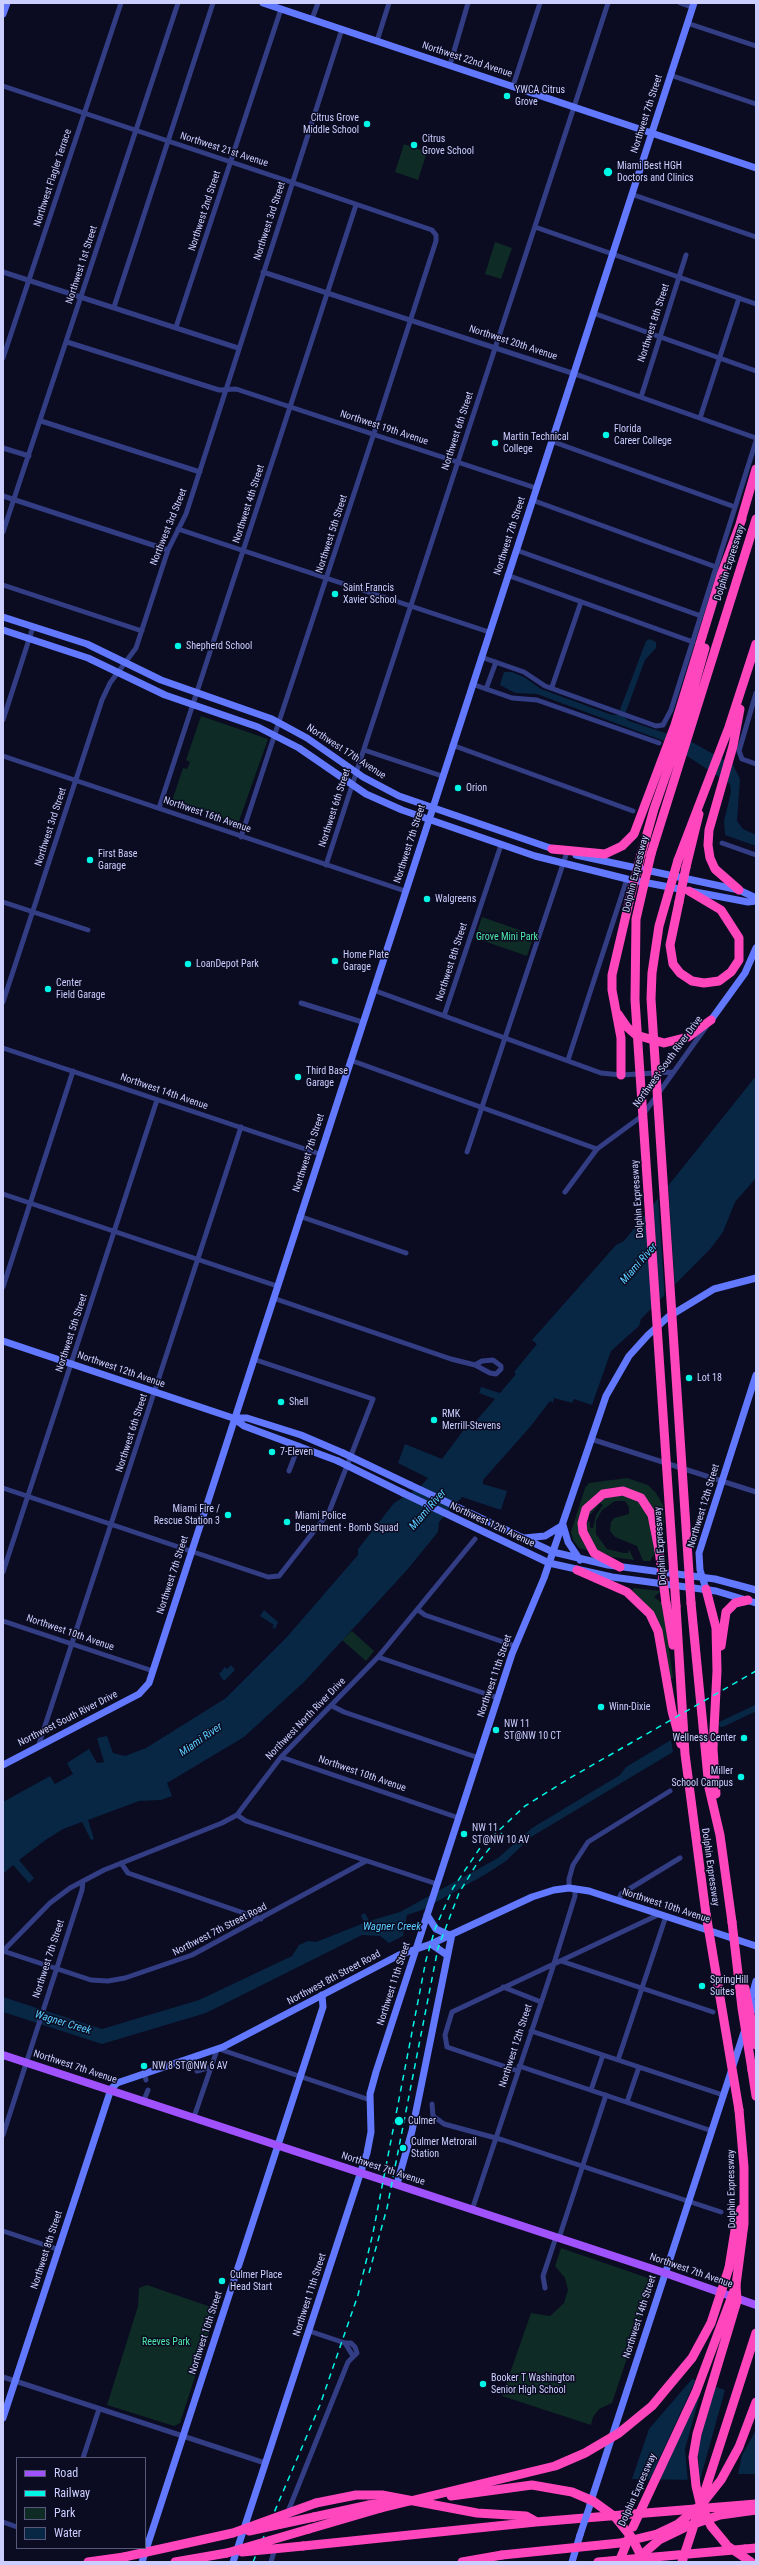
<!DOCTYPE html>
<html>
<head>
<meta charset="utf-8">
<style>
  body { margin:0 }
  #map { position:relative; width:759px; height:2565px; overflow:hidden; background:#0b0b21; font-family:"Roboto Condensed",sans-serif }
  canvas { display:block }
  .frame { position:absolute; inset:0; border:4px solid #cbceff; pointer-events:none }
  .legend { position:absolute; left:16px; top:2457px; width:130px; height:92px; box-sizing:border-box; background:#0b0b21; border:1px solid #58597a; margin:0; padding:5px 7px; list-style:none; font-size:12px; color:#cbceff }
  .legend li { display:flex; align-items:center; gap:8px; height:20px }
  .legend b { width:20px; border:1px solid #58597a }
</style>
</head>
<body>
<div id="map">
<canvas width="759" height="2565"></canvas>
<div class="frame"></div>
<ul class="legend">
<li><b style="height:5px;background:#a152ff"></b>Road</li>
<li><b style="height:5px;background:#00f6e5"></b>Railway</li>
<li><b style="height:11px;background:#0e2b25"></b>Park</li>
<li><b style="height:11px;background:#072744"></b>Water</li>
</ul>
</div>
<script>
const c = document.querySelector('canvas').getContext('2d');
c.lineJoin = 'round';
function fillPath(path, color) { c.fillStyle = color; c.fill(path, 'evenodd'); }
const toPath = rows => new Path2D(rows.map(r => 'M' + r).join(''));
function trace(path, color, width, dash) { c.strokeStyle = color; c.lineWidth = width; c.lineCap = dash ? 'butt' : 'round'; c.setLineDash(dash || []); c.stroke(path); }
function write(font, color, halo, rows, align = 'center') {
  c.font = font + ' "Roboto Condensed",sans-serif'; c.lineWidth = 3; c.setLineDash([]); c.textBaseline = 'middle'; c.strokeStyle = halo; c.fillStyle = color; for (const [text, x, y, turn = 0] of rows) {
    c.save(); c.translate(x, y); c.rotate((+turn || 0) * Math.PI / 180); c.textAlign = isNaN(turn) ? turn : align; if (halo) c.strokeText(text, 0, 0); c.fillText(text, 0, 0); c.restore();
  }
}
const green = toPath([
  [404,144,427,152,418,180,395,172],
  [495,242,512,248,501,279,485,274],
  [201,716,268,739,238,824,172,801,183,768,187,769,190,762,186,760],
  [482,917,534,935,527,956,475,938],
  [627,1478,648,1485,656,1493,663,1505,664,1524,659,1525,651,1505,638,1492,624,1487,610,1488,596,1494,584,1507,581,1537,589,1551,579,1548,573,1540,571,1532,585,1488,589,1483],
  [610,1494,633,1497,646,1509,656,1552,650,1561,643,1561,637,1546,615,1537,610,1531,611,1522,614,1518,629,1514,629,1507,625,1501,615,1501,602,1510,596,1521,596,1534,607,1549,624,1553,628,1553,629,1549,634,1560,612,1557,595,1549,586,1535,586,1522,590,1522,590,1528,593,1528,596,1515,603,1505,600,1503,591,1514,588,1513,591,1507],
  [634,1588,661,1591,654,1597,663,1604,673,1678,670,1678,662,1636,631,1592],
  [352,1631,374,1651,366,1661,342,1640],
  [561,2248,648,2278,651,2286,612,2403,599,2409,593,2417,591,2425,502,2396,531,2313,550,2316,564,2303,568,2290,565,2278,555,2266],
  [147,2285,217,2309,180,2423,174,2426,107,2405,138,2306,139,2288]
]);
const water = toPath([
  [650,639,656,642,656,648,645,660,624,717,629,721,690,741,733,765,740,779,737,821,743,829,756,835,756,846,725,835,724,821,731,792,730,784,664,741,537,694,515,693,500,685,504,672,512,672,524,677,541,689,612,715,618,715,646,641],
  [756,1076,756,1178,735,1202,723,1232,711,1248,641,1319,639,1326,611,1351,592,1405,574,1399,572,1403,554,1398,553,1403,550,1401,530,1427,483,1480,483,1484,507,1491,501,1510,462,1497,439,1522,438,1532,407,1570,304,1682,244,1737,167,1783,172,1796,161,1800,139,1801,88,1820,94,1839,91,1840,82,1822,63,1829,47,1839,19,1860,34,1878,29,1883,13,1865,3,1874,3,1802,50,1776,55,1784,73,1774,67,1763,89,1749,97,1763,104,1762,97,1738,107,1736,113,1753,125,1756,146,1748,226,1698,286,1638,338,1578,358,1555,358,1549,394,1503,420,1487,428,1478,398,1463,405,1444,442,1459,471,1420,475,1422,495,1399,479,1393,481,1387,500,1393,516,1374,514,1372,537,1344,532,1340,616,1245,624,1241],
  [264,1610,278,1622,275,1629,272,1627,274,1625,260,1616],
  [231,1665,235,1670,224,1681,219,1674,225,1667,227,1669],
  [671,1740,673,1752,531,1837,506,1861,486,1874,422,1910,407,1915,403,1936,389,1943,380,1936,362,1935,206,2013,102,2044,3,2012,3,1997,102,2029,199,2000,292,1956,299,1945,308,1941,316,1942,364,1923,361,1915,365,1913,369,1921,400,1912,498,1858,532,1828,620,1775,626,1767],
  [692,2379,725,2390,700,2480,632,2479,649,2429],
  [756,2430,756,2474,738,2474,742,2455]
]);
const pier = toPath([
  [668,1182,675,1289,665,1300,658,1195],
  [696,2379,716,2385,702,2430,698,2451,699,2482,688,2482,685,2449,701,2391,657,2482,649,2481]
]);
const canal = toPath([
  [722,1724,756,1708]
]);
const street = toPath([
  [680,3,692,7],
  [312,19,318,3],
  [687,23,756,46],
  [377,41,389,3],
  [450,65,468,3],
  [670,75,756,104],
  [3,86,285,180,432,230,436,235,436,241,376,427,241,837],
  [513,86,540,3],
  [631,194,756,237],
  [535,227,756,304],
  [3,272,238,348],
  [263,272,581,376,756,438],
  [114,307,213,3],
  [593,313,756,371],
  [176,327,281,9],
  [67,342,219,390,236,389,536,488],
  [3,358,121,3],
  [641,397,686,255],
  [700,418,739,298],
  [41,421,200,472],
  [551,441,735,507],
  [3,448,29,456],
  [3,496,168,550],
  [532,500,716,567],
  [178,529,489,632],
  [3,532,178,3],
  [516,550,701,616],
  [507,575,693,642],
  [3,585,142,631],
  [481,657,524,672,545,686,656,726,663,725,671,710,756,441],
  [472,684,512,698,537,700,659,743],
  [552,687,581,602],
  [486,689,496,662],
  [756,693,739,751,742,759,756,764],
  [3,720,33,627],
  [452,745,633,811],
  [364,750,442,776],
  [3,756,405,891],
  [159,808,356,205],
  [722,843,756,855],
  [326,865,608,3],
  [3,902,88,930],
  [373,990,601,1073,621,1075,673,1072],
  [3,1002,102,700,110,683,136,648,168,550,186,514,342,29],
  [301,1003,362,1022],
  [444,1016,501,845],
  [3,1048,320,1154],
  [350,1060,597,1149],
  [568,1060,627,879],
  [467,1152,567,852],
  [565,1192,597,1149,642,1116,706,1027],
  [3,1194,277,1286],
  [299,1216,406,1253],
  [3,1287,73,1071],
  [273,1298,451,1359,475,1365,490,1373,496,1374,501,1369,501,1366,493,1360,482,1361,475,1365],
  [591,1439,756,1492],
  [289,1471,299,1445],
  [3,1488,268,1577,279,1576,329,1512,373,1399,253,1359],
  [3,1572,157,1100],
  [418,1610,425,1615,515,1646],
  [3,1621,153,1671],
  [378,1657,498,1698],
  [332,1706,344,1712,479,1758],
  [39,1744,241,1127],
  [281,1757,459,1818],
  [237,1815,246,1821,437,1884],
  [121,1863,128,1873,261,1919],
  [569,1888,569,1879,573,1865,588,1842,670,1791],
  [618,1901,621,1894,680,1858],
  [3,1951,50,1903,70,1888,104,1870,222,1823,237,1815,281,1757,378,1657,475,1539],
  [3,1951,91,1980,108,1981,125,1978,192,1955,366,1861],
  [561,1961,713,2012],
  [503,1987,541,2002],
  [531,2031,723,2095],
  [219,2049,370,2100],
  [618,2060,666,1916],
  [519,2066,712,2131],
  [197,2071,211,2067],
  [518,2071,447,2047,445,2035,452,2012,660,1914],
  [144,2072,146,2080],
  [591,2090,603,2055],
  [144,2100,148,2090],
  [627,2102,639,2067],
  [432,2104,433,2116,444,2124,503,2140,721,2212],
  [194,2117,217,2050],
  [3,2135,82,1890,83,1881],
  [472,2210,551,1973,575,1896,575,1888],
  [3,2231,57,2249],
  [559,2238,606,2095],
  [545,2288,543,2276,556,2237],
  [345,2343,353,2356],
  [3,2377,265,2463],
  [83,2458,99,2409],
  [287,2514,348,2362,357,2353,355,2347,351,2343,345,2343,309,2331],
  [3,2522,17,2527],
  [271,2562,275,2548]
]);
const secondary = toPath([
  [263,3,756,168],
  [3,14,7,3],
  [3,617,87,644,161,680,272,719,307,738,363,777,399,796,556,850],
  [3,630,88,658,165,695,258,727,299,748,366,794,402,810,535,856,627,879,748,902,756,901],
  [576,855,739,890,756,898],
  [711,1020,745,973,756,948],
  [3,1341,233,1418,244,1426,338,1461],
  [233,1418,247,1418,301,1435,343,1453],
  [410,1485,553,1552,608,1565,715,1579,756,1590],
  [403,1493,549,1563,612,1577,716,1591,756,1603],
  [563,1525,568,1542,580,1560],
  [524,1538,545,1536,563,1525],
  [706,1589,700,1570,699,1553,756,1375],
  [3,1765,139,1694,149,1683,694,3],
  [427,1915,436,1929,449,1935],
  [431,1944,447,1955],
  [750,2003,756,1981],
  [749,2016,756,2003],
  [397,2184,412,2131,452,1934],
  [3,2418,111,2089,117,2083,223,2047,399,1955,431,1944,532,1897,554,1890,569,1888,589,1891,756,1946],
  [590,2504,745,2029],
  [142,2562,323,2007,322,1995],
  [233,2562,367,2153,371,2132,370,2094,376,2072,512,1654,544,1578,606,1396,629,1356,648,1335,668,1317,714,1289,756,1278],
  [572,2562,580,2535]
]);
const primary = toPath([
  [3,2055,665,2273,756,2305]
]);
const highway = toPath([
  [740,524,756,469],
  [552,849,605,854,622,846,634,834,675,725,721,575,742,519],
  [651,854,756,519],
  [641,855,654,809,682,729,705,648],
  [678,860,729,727,756,644],
  [686,867,699,814],
  [739,890,715,869,710,858,708,845,709,830,733,746,740,709],
  [679,902,670,945,673,964,680,973,692,981,704,983,719,981,731,972,739,960,739,938,721,910,689,891],
  [618,1014,627,1027,636,1035,664,1043,688,1037,711,1020],
  [621,1075,621,1038,612,990,612,975,630,898],
  [620,1567,594,1553,583,1532,582,1523,586,1509,603,1494,623,1491,641,1498,652,1515,659,1550],
  [577,1570,627,1592,650,1614,658,1631,672,1711,681,1744],
  [706,1589,716,1628,717,1671,713,1749,716,1794],
  [666,1603,673,1645],
  [691,1603,709,1788,720,1835,732,1922],
  [676,1606,685,1754,706,1914],
  [721,1646,726,1612,735,1603,748,1600],
  [752,2070,756,2096],
  [729,2268,736,2224,741,2209],
  [736,2285,744,2224,744,2167,739,2110],
  [316,2503,356,2495,382,2495,477,2513,526,2516,535,2521],
  [314,2517,369,2505],
  [309,2529,381,2508],
  [303,2546,536,2522,756,2504],
  [729,2547,751,2562],
  [745,2549,756,2548],
  [636,2560,659,2540,688,2526,720,2515,756,2510],
  [88,2562,124,2557],
  [175,2562,227,2553],
  [462,2562,502,2555],
  [619,2562,630,2535]
]);
const rail = toPath([
  [369,2273,387,2208,438,1948,459,1893,476,1865,502,1833],
  [253,2562,320,2405,358,2295,373,2233,426,1960,435,1929,453,1888,480,1848,525,1806,570,1778,756,1671]
]);
const secondaryBridge = toPath([
  [343,1453,410,1485],
  [338,1461,403,1493],
  [580,2535,590,2505]
]);
const highwayBridge = toPath([
  [651,854,636,919,635,1000,676,1606],
  [678,860,659,926,652,973,651,999,691,1603],
  [630,898,641,855],
  [679,902,686,867],
  [659,1550,666,1603],
  [706,1914,739,2110],
  [732,1922,742,2008,752,2070],
  [745,1988,756,2045],
  [451,2496,532,2485,572,2492,593,2501,615,2517,632,2538,644,2562],
  [369,2505,389,2502],
  [381,2508,555,2466,585,2453,619,2433,652,2406,692,2358,711,2323,729,2268],
  [633,2527,696,2392,735,2288],
  [249,2531,314,2517],
  [726,2544,711,2526,700,2503,696,2486,693,2457,697,2434,737,2301,736,2285],
  [242,2552,303,2546],
  [227,2553,309,2529],
  [502,2555,620,2543,657,2534,678,2524,702,2504,721,2480,739,2447,756,2402],
  [124,2557,233,2533,316,2503],
  [598,2562,745,2549],
  [682,2562,756,2333]
]);
const markers = [
  [507,96,4,"#00f6e5"],
  [367,124,4,"#00f6e5"],
  [414,145,4,"#00f6e5"],
  [608,172,5,"#00f6e5"],
  [606,435,4,"#00f6e5"],
  [495,443,4,"#00f6e5"],
  [335,594,4,"#00f6e5"],
  [178,646,4,"#00f6e5"],
  [458,788,4,"#00f6e5"],
  [90,860,4,"#00f6e5"],
  [427,899,4,"#00f6e5"],
  [335,961,4,"#00f6e5"],
  [188,964,4,"#00f6e5"],
  [48,989,4,"#00f6e5"],
  [298,1077,4,"#00f6e5"],
  [689,1378,4,"#00f6e5"],
  [281,1402,4,"#00f6e5"],
  [434,1420,4,"#00f6e5"],
  [272,1452,4,"#00f6e5"],
  [228,1515,4,"#00f6e5"],
  [287,1522,4,"#00f6e5"],
  [601,1707,4,"#00f6e5"],
  [496,1730,4,"#00f6e5"],
  [744,1738,4,"#00f6e5"],
  [741,1777,4,"#00f6e5"],
  [464,1834,4,"#00f6e5"],
  [702,1986,4,"#00f6e5"],
  [144,2066,4,"#00f6e5"],
  [399,2121,5,"#00f6e5"],
  [403,2148,4,"#00f6e5"],
  [222,2281,4,"#00f6e5"],
  [483,2384,4,"#00f6e5"]
];
const streetNames = [
  ["Northwest 22nd Avenue",467,60,18],
  ["Northwest 7th Street",647,114,-72],
  ["Northwest 21st Avenue",224,150,18],
  ["Northwest Flagler Terrace",53,178,-72],
  ["Northwest 2nd Street",205,211,-72],
  ["Northwest 3rd Street",270,221,-72],
  ["Northwest 1st Street",82,265,-72],
  ["Northwest 8th Street",654,323,-72],
  ["Northwest 20th Avenue",513,343,18],
  ["Northwest 19th Avenue",384,428,18],
  ["Northwest 6th Street",458,431,-72],
  ["Northwest 4th Street",249,504,-72],
  ["Northwest 3rd Street",169,527,-68],
  ["Northwest 5th Street",332,534,-72],
  ["Northwest 7th Street",510,536,-72],
  ["Dolphin Expressway",730,563,-72],
  ["Northwest 17th Avenue",346,752,33],
  ["Northwest 6th Street",335,808,-72],
  ["Northwest 16th Avenue",207,815,19],
  ["Northwest 3rd Street",51,827,-72],
  ["Northwest 7th Street",410,844,-72],
  ["Dolphin Expressway",636,874,-76],
  ["Northwest 8th Street",452,962,-72],
  ["Northwest South River Drive",668,1062,-54],
  ["Northwest 14th Avenue",164,1092,19],
  ["Northwest 7th Street",309,1153,-72],
  ["Dolphin Expressway",638,1199,-94],
  ["Northwest 5th Street",72,1333,-72],
  ["Northwest 12th Avenue",121,1370,19],
  ["Northwest 6th Street",132,1433,-72],
  ["Northwest 12th Street",704,1506,-73],
  ["Northwest 12th Avenue",492,1525,25],
  ["Dolphin Expressway",661,1546,-94],
  ["Northwest 7th Street",173,1575,-72],
  ["Northwest 10th Avenue",70,1633,19],
  ["Northwest 11th Street",495,1676,-71],
  ["Northwest South River Drive",68,1719,-27],
  ["Northwest North River Drive",306,1719,-46],
  ["Northwest 10th Avenue",362,1774,19],
  ["Dolphin Expressway",710,1867,82],
  ["Northwest 10th Avenue",666,1906,18],
  ["Northwest 7th Street Road",220,1930,-27],
  ["Northwest 7th Street",49,1959,-72],
  ["Northwest 8th Street Road",334,1978,-28],
  ["Northwest 11th Street",394,1984,-72],
  ["Northwest 12th Street",516,2046,-72],
  ["Northwest 7th Avenue",75,2067,18],
  ["Northwest 7th Avenue",383,2169,18],
  ["Dolphin Expressway",732,2189,-91],
  ["Northwest 8th Street",47,2250,-72],
  ["Northwest 7th Avenue",691,2271,19],
  ["Northwest 11th Street",310,2295,-72],
  ["Northwest 14th Street",640,2317,-72],
  ["Northwest 10th Street",206,2333,-72],
  ["Dolphin Expressway",638,2490,-66]
];
const poiNames = [
  ["YWCA Citrus",515,90],
  ["Grove",515,102],
  ["Citrus Grove",359,118,"right"],
  ["Middle School",359,130,"right"],
  ["Citrus",422,139],
  ["Grove School",422,151],
  ["Miami Best HGH",617,166],
  ["Doctors and Clinics",617,178],
  ["Florida",614,429],
  ["Career College",614,441],
  ["Martin Technical",503,437],
  ["College",503,449],
  ["Saint Francis",343,588],
  ["Xavier School",343,600],
  ["Shepherd School",186,646],
  ["Orion",466,788],
  ["First Base",98,854],
  ["Garage",98,866],
  ["Walgreens",435,899],
  ["Home Plate",343,955],
  ["Garage",343,967],
  ["LoanDepot Park",196,964],
  ["Center",56,983],
  ["Field Garage",56,995],
  ["Third Base",306,1071],
  ["Garage",306,1083],
  ["Lot 18",697,1378],
  ["Shell",289,1402],
  ["RMK",442,1414],
  ["Merrill-Stevens",442,1426],
  ["7-Eleven",280,1452],
  ["Miami Fire /",220,1509,"right"],
  ["Rescue Station 3",220,1521,"right"],
  ["Miami Police",295,1516],
  ["Department - Bomb Squad",295,1528],
  ["Winn-Dixie",609,1707],
  ["NW 11",504,1724],
  ["ST@NW 10 CT",504,1736],
  ["Wellness Center",736,1738,"right"],
  ["Miller",733,1771,"right"],
  ["School Campus",733,1783,"right"],
  ["NW 11",472,1828],
  ["ST@NW 10 AV",472,1840],
  ["SpringHill",710,1980],
  ["Suites",710,1992],
  ["NW 8 ST@NW 6 AV",152,2066],
  ["Culmer",408,2121],
  ["Culmer Metrorail",411,2142],
  ["Station",411,2154],
  ["Culmer Place",230,2275],
  ["Head Start",230,2287],
  ["Booker T Washington",491,2378],
  ["Senior High School",491,2390]
];
const parkNames = [
  ["Grove Mini Park",507,937],
  ["Reeves Park",166,2342]
];
const waterNames = [
  ["Miami River",639,1264,-49],
  ["Miami River",428,1510,-49],
  ["Miami River",201,1740,-35],
  ["Wagner Creek",392,1927],
  ["Wagner Creek",63,2023,17]
];
fillPath(green, '#0e2b25');
fillPath(water, '#072744');
fillPath(pier, '#0b0b21');
trace(canal, '#072744', 6);
trace(street, '#323d84', 5);
trace(secondary, '#6278ff', 7);
trace(primary, '#a152ff', 8);
trace(highway, '#ff46bd', 9);
trace(rail, '#00f6e5', 1.5, [6, 5]);
trace(secondaryBridge, '#6278ff', 7);
trace(highwayBridge, '#ff46bd', 9);
for (const [x, y, r, color] of markers) { const dot = new Path2D(); dot.arc(x, y, r, 0, 2 * Math.PI); c.fillStyle = color; c.fill(dot); trace(dot, '#0b0b21', 1.5); }
write('10px', '#cbceff', '#0b0b21', streetNames);
write('10px', '#cbceff', '#0b0b21', poiNames, 'left');
write('10px', '#4ee8a8', '#0b0b21', parkNames);
write('italic 11px', '#59ceff', '#0b0b21', waterNames);
</script>
</body>
</html>
